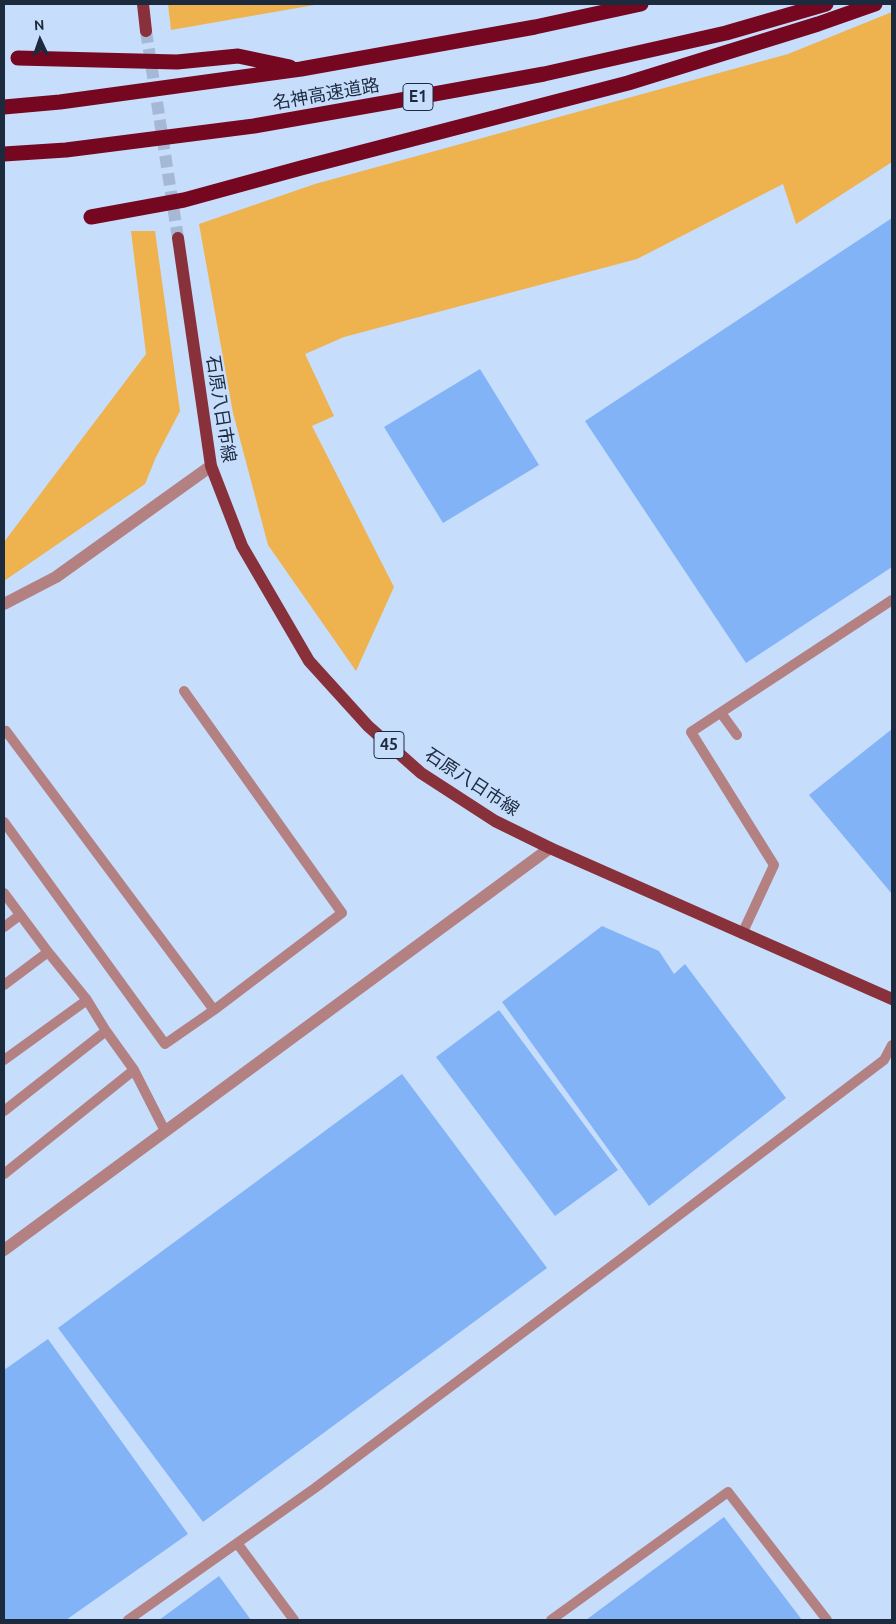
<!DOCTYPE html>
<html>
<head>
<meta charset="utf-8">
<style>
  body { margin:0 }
  #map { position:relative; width:896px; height:1624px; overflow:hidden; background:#c7ddfc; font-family:Ubuntu,sans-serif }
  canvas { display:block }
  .frame { position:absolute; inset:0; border:5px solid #1c2a3e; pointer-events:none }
  .north { position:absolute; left:15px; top:15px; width:50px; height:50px; -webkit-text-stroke:4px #c7ddfc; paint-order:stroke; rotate:357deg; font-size:14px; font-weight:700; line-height:20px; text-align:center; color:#1c2a3e }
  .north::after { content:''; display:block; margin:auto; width:18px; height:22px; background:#1c2a3e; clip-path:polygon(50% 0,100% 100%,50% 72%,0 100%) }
</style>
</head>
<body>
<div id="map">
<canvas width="896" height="1624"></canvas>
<div class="frame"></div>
<div class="north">N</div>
</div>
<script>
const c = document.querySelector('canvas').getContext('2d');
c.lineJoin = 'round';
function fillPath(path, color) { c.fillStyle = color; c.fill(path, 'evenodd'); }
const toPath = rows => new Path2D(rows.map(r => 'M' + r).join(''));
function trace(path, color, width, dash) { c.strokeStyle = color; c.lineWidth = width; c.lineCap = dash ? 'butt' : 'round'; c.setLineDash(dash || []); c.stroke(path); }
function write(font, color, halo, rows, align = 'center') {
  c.font = font + ' Ubuntu,"Noto Sans JP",sans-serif'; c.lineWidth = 4; c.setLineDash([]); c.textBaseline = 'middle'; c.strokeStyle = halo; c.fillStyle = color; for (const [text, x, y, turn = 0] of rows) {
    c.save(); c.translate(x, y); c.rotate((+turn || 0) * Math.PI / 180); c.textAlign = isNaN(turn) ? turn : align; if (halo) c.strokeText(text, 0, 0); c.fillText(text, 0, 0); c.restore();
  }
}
const green = toPath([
  [168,4,320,4,171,30],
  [892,12,892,162,796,224,783,184,637,259,344,337,305,354,334,416,312,426,394,587,356,671,268,545,233,413,199,224,315,184,788,54],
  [131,231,155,231,180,411,156,457,145,484,4,581,4,542,146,354]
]);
const building = toPath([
  [892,218,892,567,746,663,585,421],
  [480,369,539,465,443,523,384,427],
  [892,729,892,894,809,795],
  [602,926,659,951,674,974,685,964,786,1098,649,1206,502,1002],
  [499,1010,618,1170,555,1216,436,1057],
  [402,1074,547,1268,203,1522,58,1328],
  [48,1339,188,1534,66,1620,4,1620,4,1370],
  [724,1517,802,1620,586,1620],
  [219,1576,251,1620,159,1620]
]);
const primaryTunnel = toPath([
  [146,31,178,238]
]);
const service = toPath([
  [184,691,342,913,214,1010],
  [721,713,737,735],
  [4,732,6,731,214,1010,165,1044,4,822],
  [4,893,48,952,87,1000,106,1031,134,1070,165,1131],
  [4,927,20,915],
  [742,934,774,865,691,732,892,600],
  [4,985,48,952],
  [4,1060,87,1000],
  [4,1111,106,1031],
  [4,1174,134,1070],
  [237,1543,294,1620],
  [128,1620,315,1488,621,1259,884,1060,892,1045],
  [551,1620,728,1492,827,1620]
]);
const minor = toPath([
  [4,604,56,577,211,466]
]);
const tertiary = toPath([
  [4,1250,550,848]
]);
const primary = toPath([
  [143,4,146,31],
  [178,238,211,466,242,546,309,661,368,726,421,773,495,821,550,848,892,999]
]);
const motorway = toPath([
  [18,58,177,62,238,56,290,67],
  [4,107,60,102,301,69,535,27,641,4],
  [4,154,66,150,254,126,390,102,544,74,726,33,826,4],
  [91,217,184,200,301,168,628,83,818,24,875,4]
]);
const shields = [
  [418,97,30],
  [389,745,30]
];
const shieldNames = [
  ["E1",418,97],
  ["45",389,745]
];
const streetNames = [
  ["名神高速道路",326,94,-10],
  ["石原八日市線",221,409,81],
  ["石原八日市線",472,782,33]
];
fillPath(green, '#eeb24f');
fillPath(building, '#83b3f7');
trace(primaryTunnel, '#a5b9d6', 12, [12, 6]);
trace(service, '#b38182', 10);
trace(minor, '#b38182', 12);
trace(tertiary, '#b38182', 12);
trace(primary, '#88313a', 12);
trace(motorway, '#760721', 15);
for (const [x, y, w] of shields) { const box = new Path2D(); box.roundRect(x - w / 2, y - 13.5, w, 27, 4); c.fillStyle = '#c7ddfc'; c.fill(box); trace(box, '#1c2a3e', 1); }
write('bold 16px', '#1c2a3e', null, shieldNames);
write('18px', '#1c2a3e', '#c7ddfc', streetNames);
</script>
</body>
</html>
